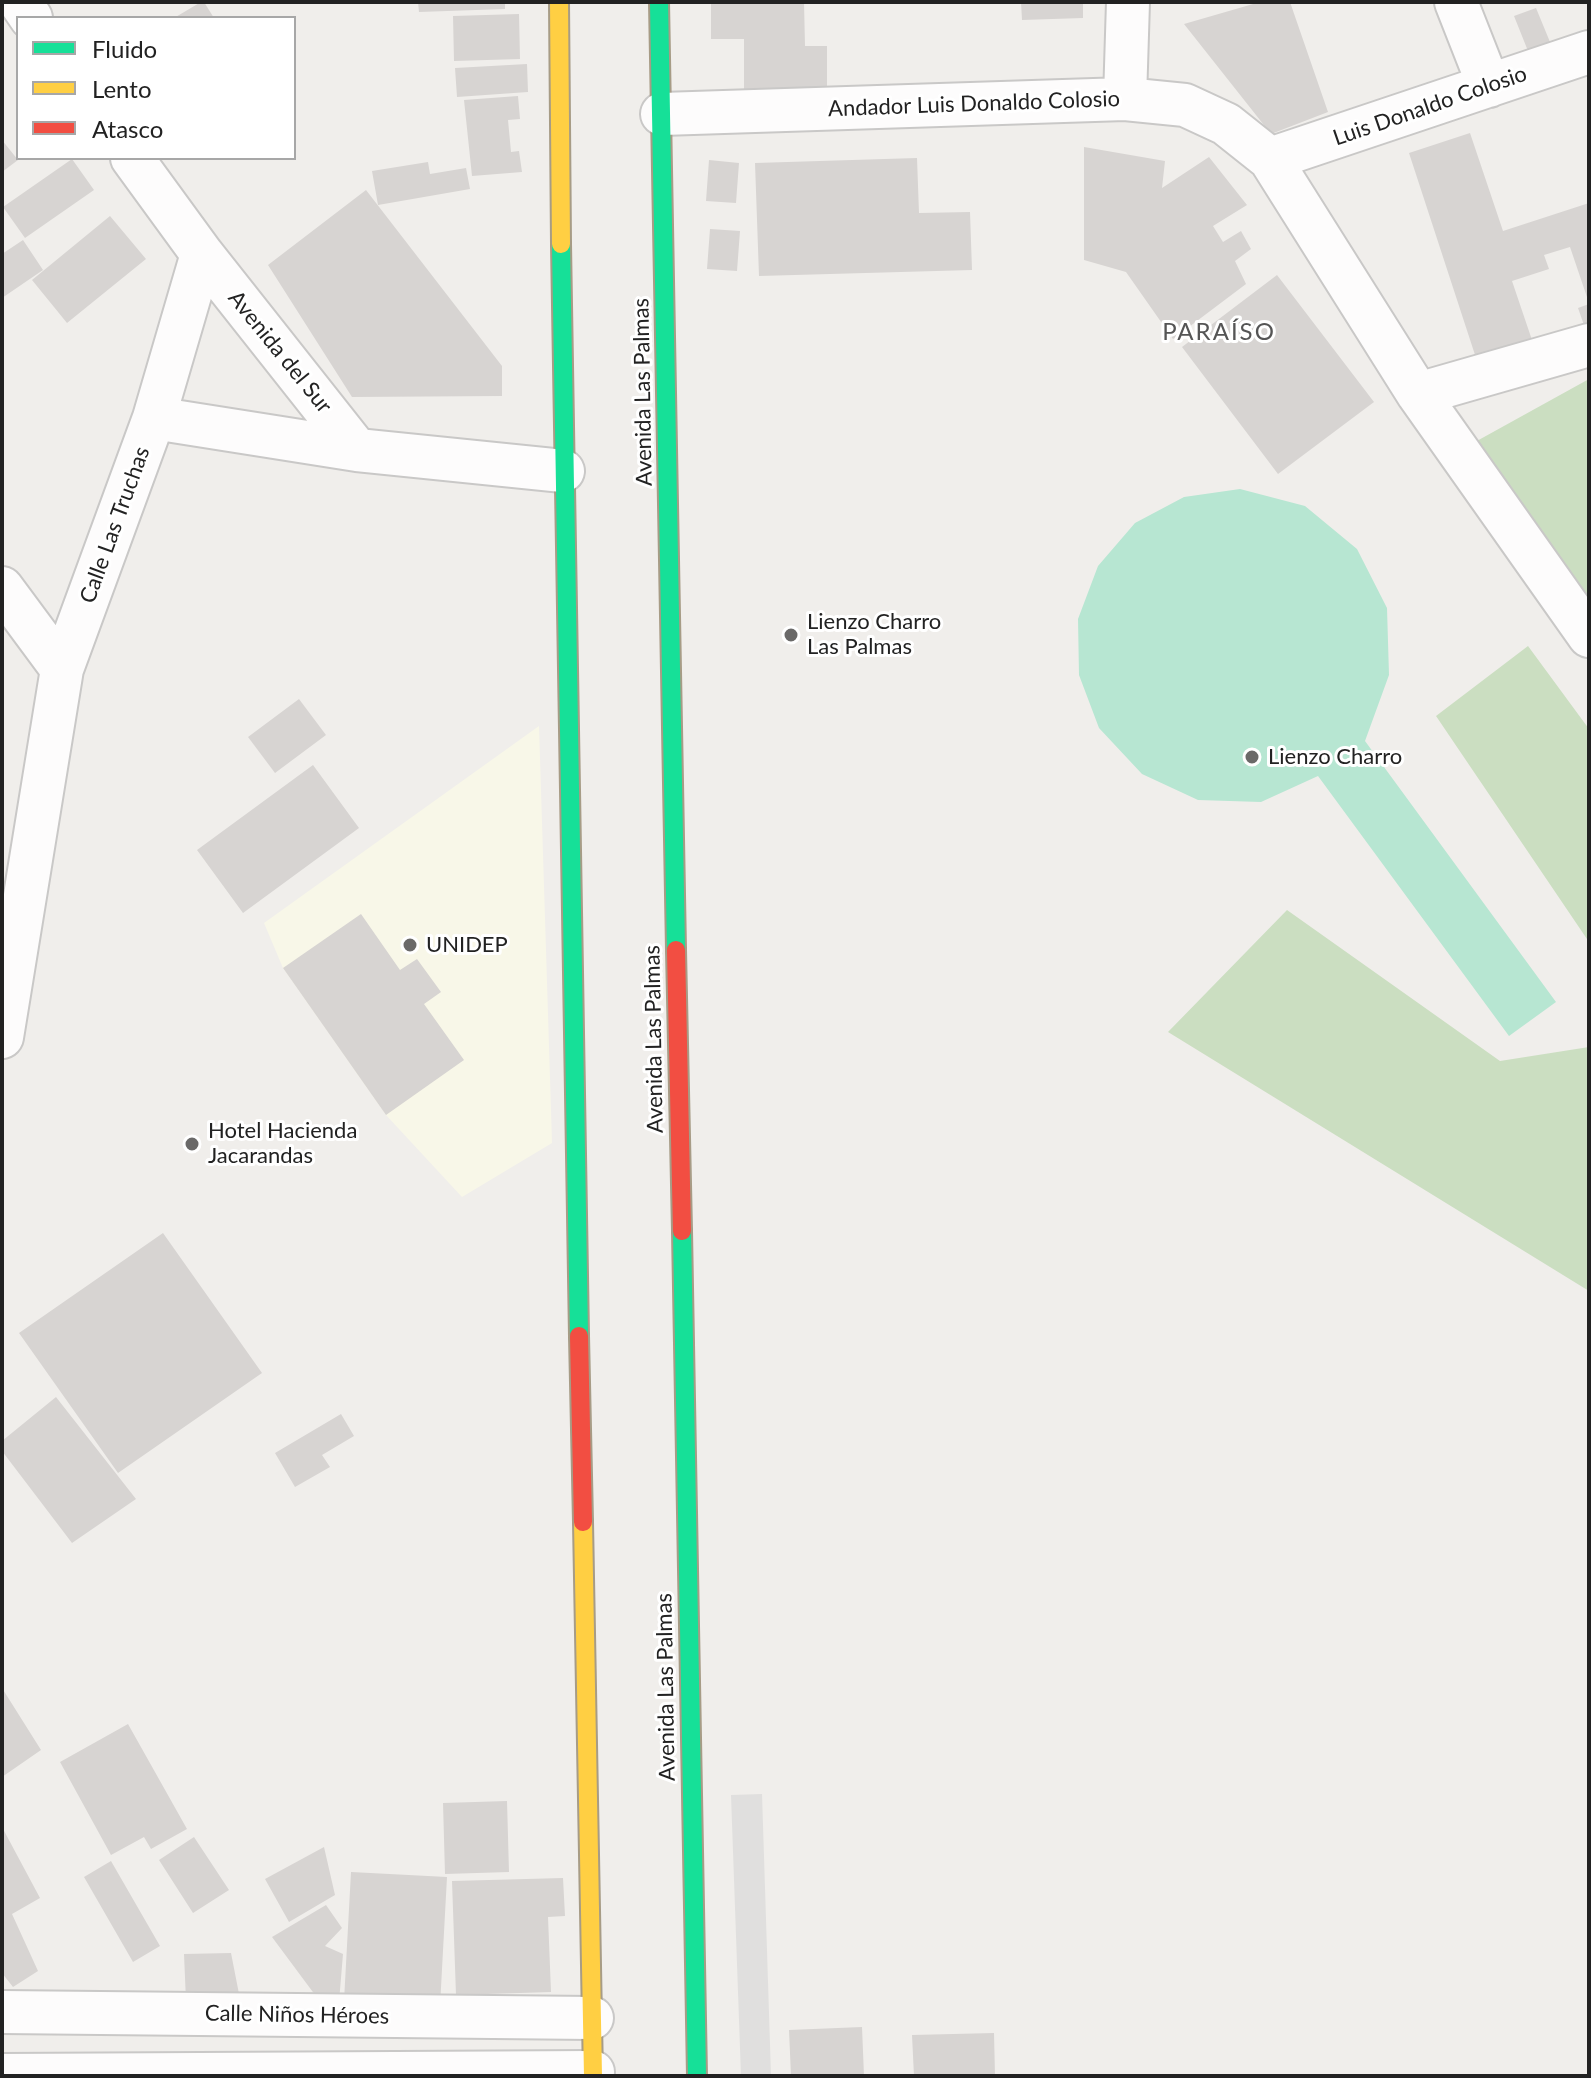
<!DOCTYPE html>
<html>
<head>
<meta charset="utf-8">
<style>
  body { margin:0 }
  #map { position:relative; width:1591px; height:2078px; overflow:hidden; background:#f0eeeb; font-family:Lato,sans-serif }
  canvas { display:block }
  .frame { position:absolute; inset:0; border:4px solid #222; pointer-events:none }
  .legend { position:absolute; left:16px; top:16px; width:280px; height:144px; box-sizing:border-box; background:#fff; border:2px solid #a7a7a7; margin:0; padding:10px 14px; list-style:none; font-size:24px; color:#222 }
  .legend li { display:flex; align-items:center; gap:16px; height:40px }
  .legend b { width:40px; border:2px solid #a7a7a7 }
</style>
</head>
<body>
<div id="map">
<canvas width="1591" height="2078"></canvas>
<div class="frame"></div>
<ul class="legend">
<li><b style="height:10px;background:#16e098"></b>Fluido</li>
<li><b style="height:10px;background:#ffcf43"></b>Lento</li>
<li><b style="height:10px;background:#f24e42"></b>Atasco</li>
</ul>
</div>
<script>
const c = document.querySelector('canvas').getContext('2d');
c.lineJoin = 'round';
function fillPath(path, color) { c.fillStyle = color; c.fill(path, 'evenodd'); }
const toPath = rows => new Path2D(rows.map(r => 'M' + r).join(''));
function trace(path, color, width, dash) { c.strokeStyle = color; c.lineWidth = width; c.lineCap = dash ? 'butt' : 'round'; c.setLineDash(dash || []); c.stroke(path); }
function write(font, color, halo, rows, align = 'center') {
  c.font = font + ' Lato,sans-serif'; c.lineWidth = 6; c.setLineDash([]); c.textBaseline = 'middle'; c.strokeStyle = halo; c.fillStyle = color; for (const [text, x, y, turn = 0] of rows) {
    c.save(); c.translate(x, y); c.rotate((+turn || 0) * Math.PI / 180); c.textAlign = isNaN(turn) ? turn : align; if (halo) c.strokeText(text, 0, 0); c.fillText(text, 0, 0); c.restore();
  }
}
const education = toPath([
  [539,726,552,1143,462,1197,386,1115,283,968,264,923]
]);
const forest = toPath([
  [1589,379,1589,601,1475,442],
  [1528,646,1589,729,1589,942,1436,716],
  [1287,910,1500,1061,1589,1047,1589,1291,1168,1032]
]);
const pitch = toPath([
  [1240,489,1305,506,1357,549,1387,608,1389,675,1365,741,1556,1002,1509,1036,1318,776,1261,802,1198,800,1142,774,1099,728,1079,675,1078,619,1098,566,1135,523,1184,497]
]);
const parking = toPath([
  [762,1794,771,2076,741,2076,731,1795]
]);
const building = toPath([
  [201,2,204,2,214,18,174,18],
  [418,2,505,2,505,9,419,12],
  [711,2,804,2,805,46,827,46,827,97,744,97,744,39,711,39],
  [1021,2,1083,2,1083,18,1022,20],
  [1260,2,1290,2,1328,112,1271,134,1184,24],
  [1536,8,1550,42,1528,51,1514,16],
  [519,14,520,59,454,61,453,16],
  [527,64,528,92,457,97,455,68],
  [518,96,520,119,508,120,511,152,519,151,522,172,472,176,464,100],
  [1470,133,1503,231,1589,203,1589,303,1570,247,1544,255,1549,269,1512,281,1533,343,1477,361,1409,153],
  [2,140,18,160,2,172],
  [1084,147,1165,161,1162,188,1209,157,1247,205,1213,226,1223,242,1241,231,1251,249,1235,261,1246,284,1173,339,1126,272,1084,260],
  [917,158,919,213,970,212,972,270,759,276,755,163],
  [72,159,94,190,25,238,3,207],
  [709,160,739,163,736,203,706,201],
  [428,162,430,174,466,168,470,189,378,205,372,171],
  [366,190,502,366,502,396,352,397,268,265],
  [110,216,146,259,67,323,32,280],
  [710,229,740,231,737,271,707,269],
  [23,240,43,270,2,298,2,254],
  [1277,275,1374,402,1278,474,1182,347],
  [1589,304,1589,327,1585,328,1578,308],
  [299,699,326,735,275,773,248,737],
  [313,765,359,828,243,913,197,850],
  [361,914,400,970,417,959,441,992,424,1004,464,1060,386,1115,283,968],
  [163,1233,262,1373,118,1473,19,1333],
  [56,1397,136,1499,72,1543,2,1451,2,1441],
  [341,1414,354,1436,322,1455,330,1467,295,1487,275,1453],
  [2,1688,41,1750,2,1777],
  [128,1724,187,1829,151,1849,144,1837,111,1855,60,1762],
  [507,1801,509,1872,445,1874,443,1803],
  [2,1827,40,1898,12,1914,38,1971,13,1987,2,1973],
  [194,1837,229,1890,193,1913,159,1860],
  [324,1847,335,1895,289,1922,265,1879],
  [111,1861,160,1946,133,1962,84,1877],
  [351,1872,447,1877,440,2006,344,2001],
  [563,1878,565,1916,548,1917,551,1992,456,1995,452,1881],
  [326,1905,342,1928,325,1946,343,1954,339,2002,324,2007,272,1937],
  [231,1953,240,1999,186,2001,184,1954],
  [862,2027,864,2076,791,2076,789,2030],
  [994,2033,995,2076,914,2076,912,2035]
]);
const street = toPath([
  [20,2,31,18],
  [1456,2,1489,86],
  [1125,99,1128,2],
  [662,114,1125,99,1185,105,1226,124,1270,159,1418,394,1589,636],
  [132,158,202,254,357,450],
  [1270,159,1589,52],
  [1418,394,1589,345],
  [154,418,357,450,563,471],
  [2,588,62,669],
  [2,1037,62,669,154,418,202,254],
  [2,2012,592,2018],
  [2,2075,593,2072]
]);
const fast = toPath([
  [659,2,676,950],
  [561,244,579,1336],
  [682,1231,697,2076]
]);
const slow = toPath([
  [559,2,561,244],
  [583,1522,593,2076]
]);
const jam = toPath([
  [676,950,682,1231],
  [579,1336,583,1522]
]);
const markers = [
  [791,635,8,"#6a6968"],
  [1252,757,8,"#6a6968"],
  [410,945,8,"#6a6968"],
  [192,1144,8,"#6a6968"]
];
const streetNames = [
  ["Andador Luis Donaldo Colosio",974,104,-2],
  ["Luis Donaldo Colosio",1430,106,-19],
  ["Avenida del Sur",280,352,51],
  ["Avenida Las Palmas",643,392,-91],
  ["Calle Las Truchas",115,525,-70],
  ["Avenida Las Palmas",654,1039,-91],
  ["Avenida Las Palmas",666,1687,-91],
  ["Calle Niños Héroes",297,2015,1]
];
const poiNames = [
  ["Lienzo Charro",807,622],
  ["Las Palmas",807,647],
  ["Lienzo Charro",1268,757],
  ["UNIDEP",426,945],
  ["Hotel Hacienda",208,1131],
  ["Jacarandas",208,1156]
];
const neighbourhoodNames = [
  ["PARAÍSO",1219,332]
];
fillPath(education, '#f8f7e8');
fillPath(forest, '#cbdec1');
fillPath(pitch, '#b7e6d2');
fillPath(parking, '#e0dfde');
fillPath(building, '#d7d4d2');
trace(street, '#c9c8c7', 46);
trace(fast, '#a79c86', 22);
trace(slow, '#a79c86', 22);
trace(jam, '#a79c86', 22);
trace(street, '#fdfcfc', 42);
trace(fast, '#16e098', 18);
trace(slow, '#ffcf43', 18);
trace(jam, '#f24e42', 18);
for (const [x, y, r, color] of markers) { const dot = new Path2D(); dot.arc(x, y, r, 0, 2 * Math.PI); c.fillStyle = color; c.fill(dot); trace(dot, '#fff', 3); }
write('22px', '#222', '#fff', streetNames);
write('22px', '#222', '#fff', poiNames, 'left');
c.letterSpacing = '2px';
write('24px', '#555', '#fff', neighbourhoodNames);
c.letterSpacing = '0px';
</script>
</body>
</html>
